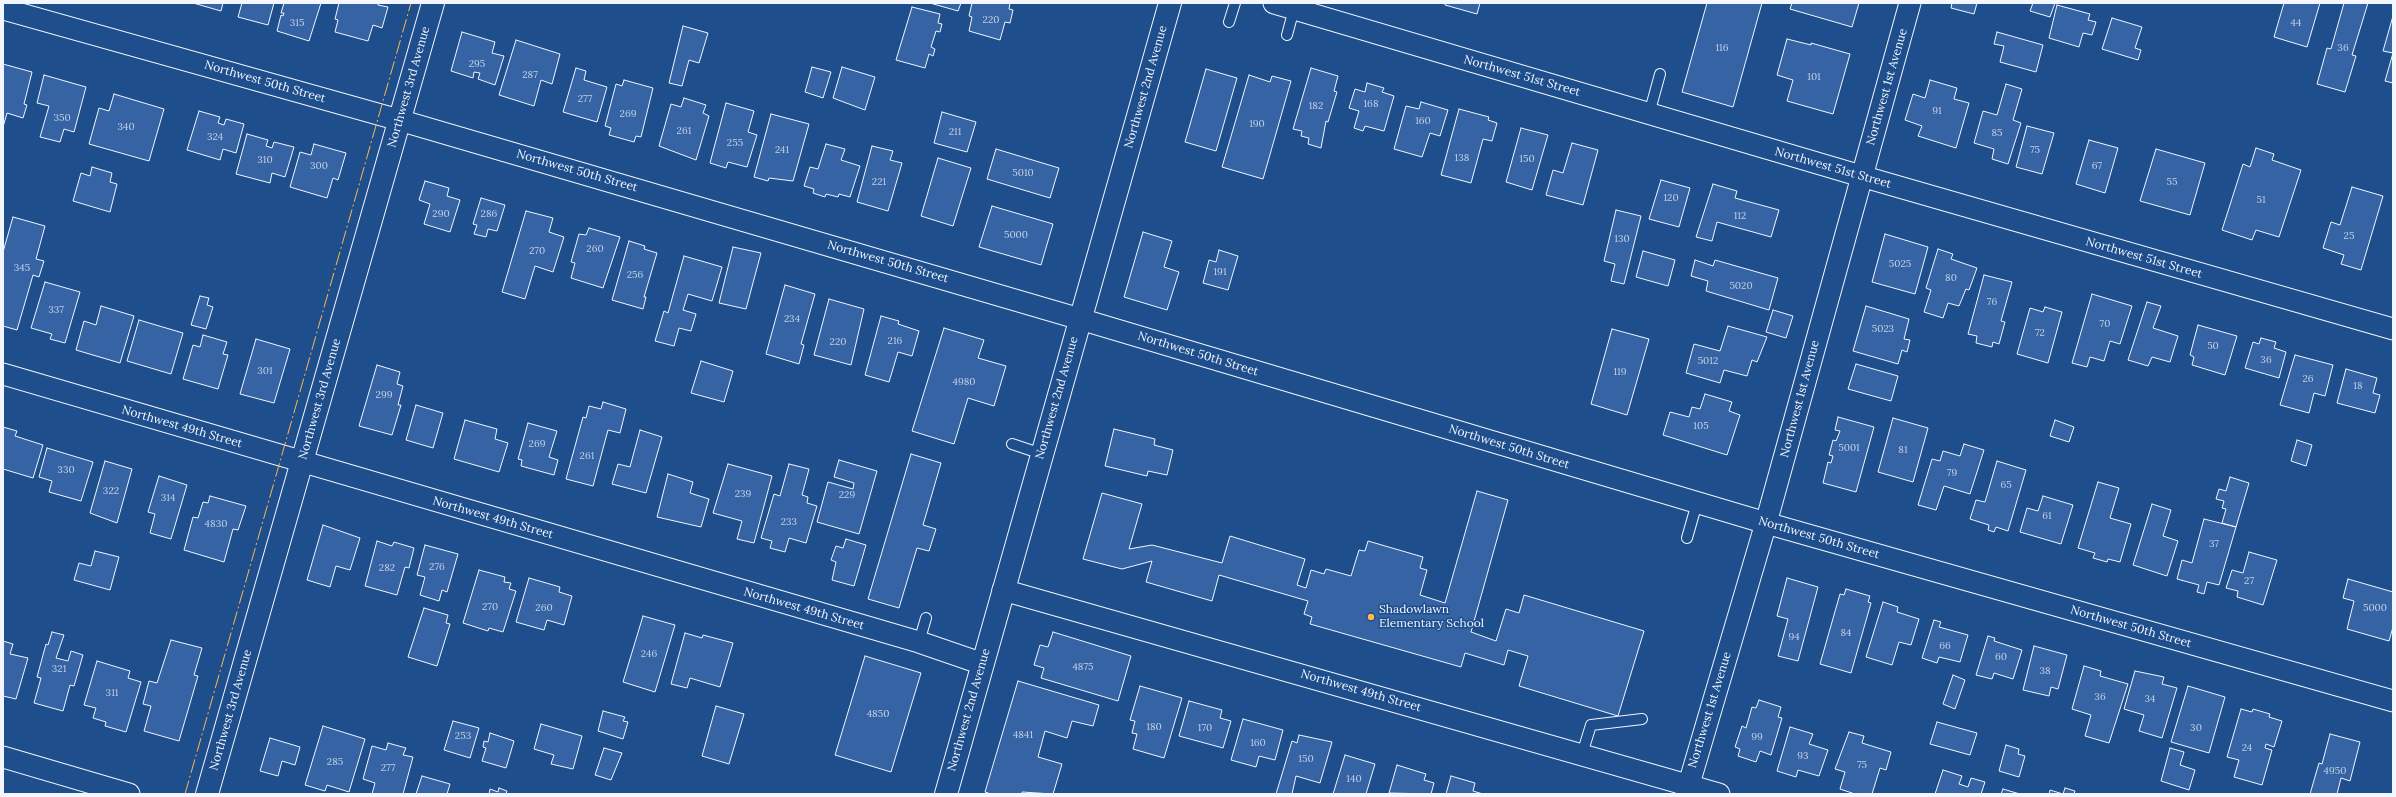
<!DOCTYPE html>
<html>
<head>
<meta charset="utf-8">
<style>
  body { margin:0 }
  #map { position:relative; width:2396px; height:797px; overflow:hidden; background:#1f4e8c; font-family:Lora,serif }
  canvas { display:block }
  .frame { position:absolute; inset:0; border:4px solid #f2f6ff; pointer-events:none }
</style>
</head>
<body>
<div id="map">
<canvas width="2396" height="797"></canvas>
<div class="frame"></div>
</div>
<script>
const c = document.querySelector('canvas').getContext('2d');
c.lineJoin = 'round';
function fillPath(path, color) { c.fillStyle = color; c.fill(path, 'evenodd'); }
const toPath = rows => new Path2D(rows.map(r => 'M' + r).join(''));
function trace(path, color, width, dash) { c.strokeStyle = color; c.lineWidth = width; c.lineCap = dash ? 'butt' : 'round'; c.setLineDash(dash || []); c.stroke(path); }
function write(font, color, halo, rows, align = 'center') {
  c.font = font + ' Lora,serif'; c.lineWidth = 3; c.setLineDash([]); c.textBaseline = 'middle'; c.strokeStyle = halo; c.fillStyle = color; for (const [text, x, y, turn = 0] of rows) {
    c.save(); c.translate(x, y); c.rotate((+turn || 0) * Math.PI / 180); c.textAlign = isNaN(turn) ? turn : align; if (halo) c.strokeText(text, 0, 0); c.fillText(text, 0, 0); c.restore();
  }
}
const building = toPath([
  [193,3,223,3,221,11,193,3],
  [242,3,274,3,268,25,238,17,242,3],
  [284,3,321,3,309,41,277,31,281,15,283,16,284,13,281,13,284,3],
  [339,3,378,3,378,5,388,7,382,28,373,25,368,41,335,32,338,20,335,19,339,3],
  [930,3,961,3,958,11,930,3],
  [972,3,1010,3,1009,9,1013,10,1010,23,1005,22,1000,40,969,31,972,17,969,16,972,3],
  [1445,3,1480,3,1477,14,1445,5,1445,3],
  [1707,3,1762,3,1733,107,1682,92,1707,3],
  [1792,3,1859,3,1852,27,1790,9,1792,3],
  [1952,3,1977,3,1974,14,1951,8,1952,3],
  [2033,3,2055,3,2050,17,2030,11,2033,3],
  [2284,3,2320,3,2307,47,2274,37,2284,3],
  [2344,3,2368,3,2352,55,2356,56,2345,92,2317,84,2327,48,2331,49,2344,3],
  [2057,5,2090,14,2088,20,2096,22,2092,35,2083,33,2079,47,2049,38,2057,5],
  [912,7,940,14,938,23,942,24,940,32,936,31,931,47,935,49,933,56,929,54,925,68,896,60,912,7],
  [2393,16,2393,83,2385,81,2393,53,2383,51,2393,16],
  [2112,18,2142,27,2135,48,2141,50,2138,60,2102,49,2112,18],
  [683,26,708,33,699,63,689,60,682,86,669,83,683,26],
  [462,32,495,42,492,53,504,56,495,85,478,79,480,73,474,72,473,78,451,71,462,32],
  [1997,32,2043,45,2036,72,2000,62,2004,46,1994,44,1997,32],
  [1787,39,1811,45,1811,43,1850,54,1833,114,1787,101,1793,80,1777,75,1787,39],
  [516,40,560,54,552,84,541,80,534,106,499,95,516,40],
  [3,64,32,72,24,104,27,105,23,118,7,113,3,127,3,64],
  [812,67,831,72,823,98,805,92,812,67],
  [842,67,875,77,865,110,833,98,842,67],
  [576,68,586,71,584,80,607,87,597,122,563,112,576,68],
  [1311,68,1338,76,1334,91,1337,92,1328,122,1326,121,1321,148,1308,144,1309,138,1301,136,1302,131,1293,129,1311,68],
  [1206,69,1237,78,1216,151,1185,142,1206,69],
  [44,75,86,87,74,132,64,129,60,142,40,137,49,106,37,103,44,75],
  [1249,75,1270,82,1272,76,1291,81,1263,179,1222,167,1249,75],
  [624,80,653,88,641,137,636,136,634,142,609,135,611,128,605,126,616,84,622,86,624,80],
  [1930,80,1957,88,1954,99,1969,103,1956,148,1918,136,1922,126,1905,120,1913,94,1925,98,1930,80],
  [1367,83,1384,88,1382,92,1394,96,1384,131,1365,126,1363,131,1354,128,1359,111,1349,108,1355,89,1365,92,1367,83],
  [2006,84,2022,89,2013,120,2021,123,2008,164,1992,159,1994,149,1974,143,1983,111,1997,115,2006,84],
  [114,94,164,109,149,161,89,144,99,108,109,111,114,94],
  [684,98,706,105,703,113,709,116,696,160,659,146,671,104,681,107,684,98],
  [1421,102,1448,110,1440,136,1430,133,1422,157,1394,149,1406,106,1419,109,1421,102],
  [726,103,754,111,748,132,757,135,747,167,728,162,726,168,710,163,726,103],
  [1459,109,1489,117,1488,120,1497,123,1492,141,1483,139,1471,183,1441,175,1459,109],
  [199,111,220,117,218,123,224,125,226,119,244,124,236,153,223,149,220,160,187,150,199,111],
  [942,112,976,122,967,152,934,143,942,112],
  [771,114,809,124,793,181,769,178,768,181,754,177,771,114],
  [2027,126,2054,133,2042,174,2016,167,2027,126],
  [1521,128,1548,135,1532,190,1506,182,1521,128],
  [247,134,268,140,266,146,272,148,274,142,294,147,285,177,272,173,270,183,236,174,247,134],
  [2089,140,2118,148,2105,193,2076,184,2089,140],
  [1572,143,1598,150,1583,205,1546,195,1553,170,1563,173,1572,143],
  [314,144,346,153,338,180,333,178,327,198,290,187,300,152,311,155,314,144],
  [826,144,845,149,841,160,860,166,850,197,839,194,838,197,826,194,825,197,813,193,814,189,804,186,810,167,818,169,826,144],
  [872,146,893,151,890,160,902,163,888,211,857,202,872,146],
  [2256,148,2274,154,2272,160,2301,170,2279,237,2256,230,2252,240,2222,230,2243,164,2250,167,2256,148],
  [996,149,1059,168,1050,198,987,179,996,149],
  [2156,149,2205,163,2190,215,2140,201,2156,149],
  [938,158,971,168,953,226,921,216,938,158],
  [92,167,112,173,110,182,117,184,110,212,73,201,81,173,90,176,92,167],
  [1661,180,1690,188,1679,227,1649,219,1661,180],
  [425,181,449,188,447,196,460,200,450,232,424,224,430,204,419,200,425,181],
  [1713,184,1737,191,1735,198,1779,210,1771,237,1717,222,1712,241,1696,237,1713,184],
  [2352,187,2383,196,2361,270,2341,264,2344,255,2323,248,2331,222,2340,225,2352,187],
  [481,198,505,205,497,231,488,229,486,237,474,234,477,225,473,224,481,198],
  [992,206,1053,224,1041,265,979,247,992,206],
  [1616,210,1641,216,1624,284,1611,281,1615,264,1604,261,1616,210],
  [526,211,553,218,549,232,564,237,553,272,535,266,525,299,502,292,526,211],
  [13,217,45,226,36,259,44,261,39,277,33,275,17,330,3,326,3,252,13,217],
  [589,228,620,237,603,288,571,278,575,263,571,262,579,234,586,235,589,228],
  [1143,232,1172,241,1164,267,1179,272,1167,310,1124,297,1143,232],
  [1885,234,1928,247,1915,294,1872,282,1885,234],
  [629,241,645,246,644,249,657,253,644,297,646,297,643,309,612,300,629,241],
  [733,247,761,253,746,309,719,303,733,247],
  [1938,249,1953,254,1951,259,1977,268,1969,290,1966,289,1959,306,1948,303,1943,318,1924,312,1931,290,1926,288,1938,249],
  [1219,250,1238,256,1228,290,1203,283,1209,260,1216,262,1219,250],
  [1643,251,1675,260,1668,286,1636,277,1643,251],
  [684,256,722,267,712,301,688,294,683,310,696,314,691,331,679,328,674,346,655,341,664,311,668,313,684,256],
  [1695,260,1713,266,1715,260,1778,278,1769,310,1706,291,1708,281,1691,276,1695,260],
  [1984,275,2012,282,2001,321,2005,322,1999,344,1993,342,1992,347,1976,343,1977,336,1968,334,1984,275],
  [45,282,80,292,65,343,50,339,52,334,31,328,45,282],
  [785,285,815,294,801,344,804,345,799,364,766,354,785,285],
  [2092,294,2132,306,2120,344,2110,341,2104,361,2090,357,2087,367,2072,363,2092,294],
  [200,296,209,298,207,305,213,307,206,329,191,325,200,296],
  [829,299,864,309,851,365,814,355,829,299],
  [2147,302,2161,306,2153,328,2178,336,2170,362,2152,357,2148,366,2128,360,2147,302],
  [101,306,134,316,120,363,76,350,84,321,96,325,101,306],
  [1866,306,1909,319,1904,339,1910,340,1907,352,1902,350,1898,364,1853,351,1866,306],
  [2045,307,2062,312,2048,363,2017,354,2030,308,2043,312,2045,307],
  [1773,310,1793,316,1786,338,1766,332,1773,310],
  [881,316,899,321,898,324,919,331,912,356,898,352,889,382,865,375,881,316],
  [139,320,183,333,171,374,127,361,139,320],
  [2198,325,2237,336,2225,375,2192,365,2194,357,2190,355,2198,325],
  [1728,326,1767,337,1757,362,1752,360,1747,376,1724,370,1720,383,1686,373,1694,344,1720,351,1728,326],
  [944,328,984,340,978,358,1006,366,994,406,968,398,954,444,912,431,944,328],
  [1612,329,1649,339,1627,415,1591,404,1612,329],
  [203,335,227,342,223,354,228,355,218,389,183,379,193,345,200,347,203,335],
  [2261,338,2276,342,2274,348,2286,352,2279,378,2245,368,2253,342,2259,344,2261,338],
  [256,339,290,349,274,403,240,394,256,339],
  [2295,355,2333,365,2325,396,2314,393,2309,413,2280,405,2295,355],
  [701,361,733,371,724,402,691,393,701,361],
  [1856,364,1898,376,1891,401,1848,389,1856,364],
  [377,365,400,372,397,384,403,386,398,405,401,405,392,435,359,426,377,365],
  [2346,369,2377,378,2373,393,2380,395,2375,413,2337,403,2346,369],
  [1705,394,1732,402,1729,411,1740,415,1727,455,1663,435,1670,412,1689,417,1692,407,1700,409,1705,394],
  [603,402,626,409,620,433,608,430,593,486,566,479,583,417,586,418,589,406,601,409,603,402],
  [416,405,443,413,433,448,406,440,416,405],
  [1838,417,1874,427,1856,492,1823,483,1828,462,1831,463,1833,456,1829,455,1833,440,1836,441,1840,431,1835,430,1838,417],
  [1893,418,1928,428,1913,482,1878,472,1893,418],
  [465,420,497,429,495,439,508,443,499,472,454,459,465,420],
  [2055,420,2074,427,2069,442,2050,436,2055,420],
  [528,423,557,431,549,457,558,460,554,475,521,466,522,460,518,459,528,423],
  [3,427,17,431,15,436,43,445,33,478,3,469,3,427],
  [1114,429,1155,439,1154,445,1173,450,1167,475,1148,471,1147,476,1105,466,1114,429],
  [640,430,662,437,646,493,612,484,618,464,630,467,640,430],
  [2297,440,2312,445,2306,466,2291,461,2297,440],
  [1964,444,1984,450,1970,494,1944,486,1936,510,1918,505,1932,459,1940,461,1943,451,1960,456,1964,444],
  [47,448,93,462,81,501,49,492,52,481,39,477,47,448],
  [911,454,941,463,923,525,936,529,929,551,917,548,899,608,868,599,911,454],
  [839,460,877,471,859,534,817,522,828,482,853,489,854,483,834,477,839,460],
  [105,461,132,469,117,523,90,513,105,461],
  [1997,461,2026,470,2008,531,1996,527,1994,532,1988,530,1989,525,1970,519,1976,500,1985,502,1997,461],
  [728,464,772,476,754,543,737,539,742,521,713,513,728,464],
  [789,464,809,469,802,495,808,497,807,503,817,506,806,543,789,538,785,552,770,548,772,541,761,538,774,494,780,496,789,464],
  [668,474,693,482,690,493,709,499,701,527,657,517,668,474],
  [159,476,187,485,171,539,150,533,155,514,148,512,159,476],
  [2230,477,2249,483,2236,527,2222,523,2226,509,2222,508,2224,501,2216,499,2219,489,2226,491,2230,477],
  [2098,482,2119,488,2110,518,2131,524,2120,562,2108,559,2107,562,2093,558,2095,553,2078,548,2098,482],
  [1477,491,1508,500,1471,632,1496,641,1506,609,1519,613,1524,595,1644,631,1618,716,1519,686,1528,656,1508,650,1504,665,1465,653,1461,667,1310,624,1312,617,1304,614,1308,601,1219,575,1212,601,1146,582,1152,561,1122,569,1083,559,1102,493,1142,504,1129,549,1152,545,1222,563,1230,536,1305,559,1297,585,1306,588,1311,570,1324,574,1326,569,1351,576,1359,550,1365,551,1368,541,1423,557,1420,568,1427,570,1420,595,1445,603,1477,491],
  [210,496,246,506,238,530,233,529,224,562,184,550,193,517,198,518,203,502,208,503,210,496],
  [2043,496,2073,505,2061,544,2020,532,2027,508,2038,511,2043,496],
  [2152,504,2171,510,2163,536,2178,541,2167,576,2133,565,2152,504],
  [2204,519,2236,527,2219,585,2207,582,2204,594,2197,592,2199,585,2177,579,2182,560,2192,563,2204,519],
  [323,525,360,538,350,570,336,566,330,587,307,580,323,525],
  [846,539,866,545,854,586,832,580,836,562,831,560,836,546,843,548,846,539],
  [377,541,392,546,394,542,414,548,409,568,405,567,397,595,365,586,377,541],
  [425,545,458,554,447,592,442,590,439,601,420,595,425,577,417,575,425,545],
  [95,551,119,557,110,590,74,580,79,563,91,566,95,551],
  [2249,552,2277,560,2263,605,2237,597,2238,591,2226,588,2232,570,2243,573,2249,552],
  [479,570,505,577,504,582,511,583,509,589,516,591,503,632,489,628,488,631,463,623,479,570],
  [529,578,560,587,559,592,572,596,564,625,547,620,544,630,516,622,529,578],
  [1787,578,1818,587,1798,661,1778,656,1788,619,1777,616,1787,578],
  [2348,579,2393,592,2393,627,2389,641,2347,629,2354,601,2343,598,2348,579],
  [1846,589,1870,596,1868,602,1871,603,1851,673,1820,664,1840,594,1844,595,1846,589],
  [1883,602,1898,607,1897,612,1919,619,1911,645,1899,642,1892,665,1866,657,1883,602],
  [424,608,448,615,446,623,450,624,437,666,408,657,424,608],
  [643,616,675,625,655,692,623,682,643,616],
  [1934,620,1941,622,1939,627,1968,635,1960,662,1939,657,1937,663,1922,658,1934,620],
  [52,632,64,635,56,658,68,661,71,651,83,655,74,686,70,685,63,711,34,703,41,678,37,677,46,644,48,645,52,632],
  [1053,632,1131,656,1118,701,1041,678,1044,668,1034,665,1040,645,1048,647,1053,632],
  [685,633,702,638,703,635,733,643,720,687,690,678,687,688,671,684,685,633],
  [1988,636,1995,638,1994,641,2022,650,2013,679,1994,673,1992,679,1976,675,1988,636],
  [171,640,202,648,194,675,198,676,179,741,144,731,151,706,143,704,149,681,157,683,171,640],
  [3,641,13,644,10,654,28,658,16,699,3,696,3,641],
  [2034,646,2067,655,2058,689,2051,687,2049,696,2023,690,2034,646],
  [865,656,921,673,891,772,835,755,865,656],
  [97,661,130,671,128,678,141,682,126,732,105,726,106,722,93,718,96,708,84,705,97,661],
  [2084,666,2101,671,2100,676,2128,684,2109,743,2085,736,2091,715,2072,709,2084,666],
  [2135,671,2164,677,2162,684,2177,688,2162,738,2139,731,2144,715,2124,709,2135,671],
  [1953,675,1965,680,1955,709,1943,704,1953,675],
  [1018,681,1099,705,1093,726,1072,721,1067,738,1045,731,1038,757,1062,764,1053,794,1022,792,1022,794,991,794,985,792,1018,681],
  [1140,686,1182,698,1164,758,1133,749,1137,734,1132,733,1135,721,1130,720,1140,686],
  [2188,686,2225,697,2209,753,2171,742,2188,686],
  [1759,700,1781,707,1778,717,1782,718,1771,755,1760,751,1756,762,1738,756,1740,749,1735,747,1742,726,1746,728,1752,707,1756,708,1759,700],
  [1189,701,1222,710,1220,718,1231,721,1223,748,1179,736,1189,701],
  [716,706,744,714,729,764,702,756,716,706],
  [2241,709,2252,712,2253,709,2270,714,2269,717,2282,721,2274,747,2266,744,2265,748,2272,750,2262,785,2234,777,2239,760,2227,757,2241,709],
  [603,711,625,717,623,721,628,722,623,739,598,731,603,711],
  [1243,719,1283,730,1275,760,1259,756,1256,767,1231,760,1243,719],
  [453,721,479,728,470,758,444,750,453,721],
  [1937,722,1977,733,1970,755,1930,744,1937,722],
  [541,724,582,736,573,769,551,764,554,755,534,749,541,724],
  [323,726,365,739,349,792,327,785,325,791,305,785,323,726],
  [1790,727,1813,734,1809,744,1828,750,1819,776,1798,770,1796,777,1777,771,1790,727],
  [1849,732,1864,736,1862,743,1891,752,1886,770,1880,768,1872,794,1855,794,1840,789,1845,772,1835,769,1849,732],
  [490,733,514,741,506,768,482,761,486,748,483,747,484,741,488,742,490,733],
  [2330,734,2360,742,2350,781,2341,778,2337,794,2310,794,2319,763,2322,764,2330,734],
  [1299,735,1332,742,1320,783,1296,776,1292,794,1276,794,1292,741,1297,743,1299,735],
  [270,738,300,747,295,765,282,761,278,776,260,771,270,738],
  [388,743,406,748,403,755,413,757,403,794,372,794,375,783,363,779,372,746,386,750,388,743],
  [2006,745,2019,749,2018,754,2025,756,2019,777,1999,771,2006,745],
  [604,748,622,753,611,780,595,775,604,748],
  [2170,748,2184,752,2180,765,2195,770,2189,790,2161,781,2170,748],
  [1345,755,1375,764,1366,794,1333,794,1345,755],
  [1397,765,1426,774,1424,780,1434,783,1431,794,1389,793,1397,765],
  [1943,770,1962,776,1959,784,1968,787,1971,778,1985,782,1981,794,1935,794,1943,770],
  [422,776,450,784,447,794,416,794,422,776],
  [1451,776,1475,783,1473,791,1483,794,1446,794,1451,776],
  [499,788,507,791,506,794,489,794,490,789,498,792,499,788],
  [2065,788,2075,791,2074,794,2049,794,2050,790,2063,794,2065,788],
  [2003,789,2013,792,2020,794,2001,794,2003,789]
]);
const service = toPath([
  [1229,22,1235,3],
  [1287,35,1294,9],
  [1649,114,1660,74],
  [1012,444,1042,454],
  [1687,538,1697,503],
  [919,642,926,618],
  [1582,754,1591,725,1642,719]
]);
const minor = toPath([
  [1274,3,1861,176,2393,329],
  [3,9,399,120,1080,319,1766,523,2393,701],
  [3,374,919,642,983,664],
  [1003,590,1719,794],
  [3,757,129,794],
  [1686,794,1766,523,1910,3]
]);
const tertiary = toPath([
  [207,794,433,3],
  [946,794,1170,3]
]);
const power = toPath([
  [185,794,411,3]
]);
const markers = [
  [1371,617,4,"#ffb74d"]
];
const numberNames = [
  ["220",991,20],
  ["315",297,23],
  ["44",2296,23],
  ["116",1722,48],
  ["36",2343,48],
  ["295",477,64],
  ["287",530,75],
  ["101",1814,77],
  ["277",585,99],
  ["168",1371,104],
  ["182",1316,106],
  ["91",1937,111],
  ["269",628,114],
  ["350",62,118],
  ["160",1423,121],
  ["190",1257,124],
  ["340",126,127],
  ["261",684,131],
  ["211",955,132],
  ["85",1997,133],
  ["324",215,137],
  ["255",735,143],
  ["241",782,150],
  ["75",2035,150],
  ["138",1462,158],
  ["150",1527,159],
  ["310",265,160],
  ["300",319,166],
  ["67",2097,166],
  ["5010",1023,173],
  ["221",879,182],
  ["55",2172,182],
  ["120",1671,198],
  ["51",2261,200],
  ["290",441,214],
  ["286",489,214],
  ["112",1740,216],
  ["5000",1016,235],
  ["25",2349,236],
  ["130",1622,239],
  ["260",595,249],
  ["270",537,251],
  ["5025",1900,264],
  ["345",22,268],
  ["191",1220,272],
  ["256",635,275],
  ["80",1951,278],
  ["5020",1741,286],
  ["76",1992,302],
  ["337",56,310],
  ["234",792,319],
  ["70",2105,324],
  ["5023",1883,329],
  ["72",2040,333],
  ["216",895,341],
  ["220",838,342],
  ["50",2213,346],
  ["36",2266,360],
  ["5012",1708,361],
  ["301",265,371],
  ["119",1620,372],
  ["26",2308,379],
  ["4980",964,382],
  ["18",2358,386],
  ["299",384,395],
  ["105",1701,426],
  ["269",537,444],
  ["5001",1849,448],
  ["81",1903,450],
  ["261",587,456],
  ["330",66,470],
  ["79",1952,473],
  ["65",2006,485],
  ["322",111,491],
  ["239",743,494],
  ["229",847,495],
  ["314",168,498],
  ["61",2047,516],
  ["233",789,522],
  ["4830",216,524],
  ["37",2214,544],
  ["276",437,567],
  ["282",387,568],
  ["27",2249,581],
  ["270",490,607],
  ["260",544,608],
  ["5000",2375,608],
  ["84",1846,633],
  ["94",1794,637],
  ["66",1945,646],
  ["246",649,654],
  ["60",2001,657],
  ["4875",1083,667],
  ["321",59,669],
  ["38",2045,671],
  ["311",112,693],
  ["36",2100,697],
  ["34",2150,699],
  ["4850",878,714],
  ["180",1154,727],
  ["170",1205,728],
  ["30",2196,728],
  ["4841",1023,735],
  ["253",463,736],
  ["99",1757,737],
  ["160",1258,743],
  ["24",2247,748],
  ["93",1803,756],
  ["150",1306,759],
  ["285",335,762],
  ["75",1862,765],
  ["277",388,768],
  ["4950",2335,771],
  ["140",1354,779]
];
const streetNames = [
  ["Northwest 51st Street",1522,76,16],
  ["Northwest 50th Street",265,82,16],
  ["Northwest 3rd Avenue",409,87,-74],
  ["Northwest 2nd Avenue",1146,87,-74],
  ["Northwest 1st Avenue",1887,87,-74],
  ["Northwest 51st Street",1833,168,16],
  ["Northwest 50th Street",577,171,16],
  ["Northwest 51st Street",2144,258,16],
  ["Northwest 50th Street",888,262,16],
  ["Northwest 50th Street",1198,354,17],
  ["Northwest 2nd Avenue",1057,398,-74],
  ["Northwest 3rd Avenue",320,399,-74],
  ["Northwest 1st Avenue",1800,399,-75],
  ["Northwest 49th Street",182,427,16],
  ["Northwest 50th Street",1509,447,17],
  ["Northwest 49th Street",493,518,16],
  ["Northwest 50th Street",1819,538,16],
  ["Northwest 49th Street",804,609,16],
  ["Northwest 50th Street",2131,627,16],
  ["Northwest 49th Street",1361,691,16],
  ["Northwest 3rd Avenue",231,710,-74],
  ["Northwest 2nd Avenue",969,710,-74],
  ["Northwest 1st Avenue",1710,710,-73]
];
const poiNames = [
  ["Shadowlawn",1379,610],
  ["Elementary School",1379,624]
];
fillPath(building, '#3563a3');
trace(building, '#f2f6ff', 1);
trace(service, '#f2f6ff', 12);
trace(minor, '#f2f6ff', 23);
trace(tertiary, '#f2f6ff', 24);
trace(service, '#1f4e8c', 10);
trace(minor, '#1f4e8c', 21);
trace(tertiary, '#1f4e8c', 22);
trace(power, '#ffb74d', 1, [14, 3, 2, 3]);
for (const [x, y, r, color] of markers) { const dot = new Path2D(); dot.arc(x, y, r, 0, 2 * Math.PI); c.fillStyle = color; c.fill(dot); trace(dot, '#1f4e8c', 1.5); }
write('10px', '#c3d1e8', null, numberNames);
write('12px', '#f2f6ff', '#1f4e8c', streetNames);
write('12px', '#f2f6ff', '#1f4e8c', poiNames, 'left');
</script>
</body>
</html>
